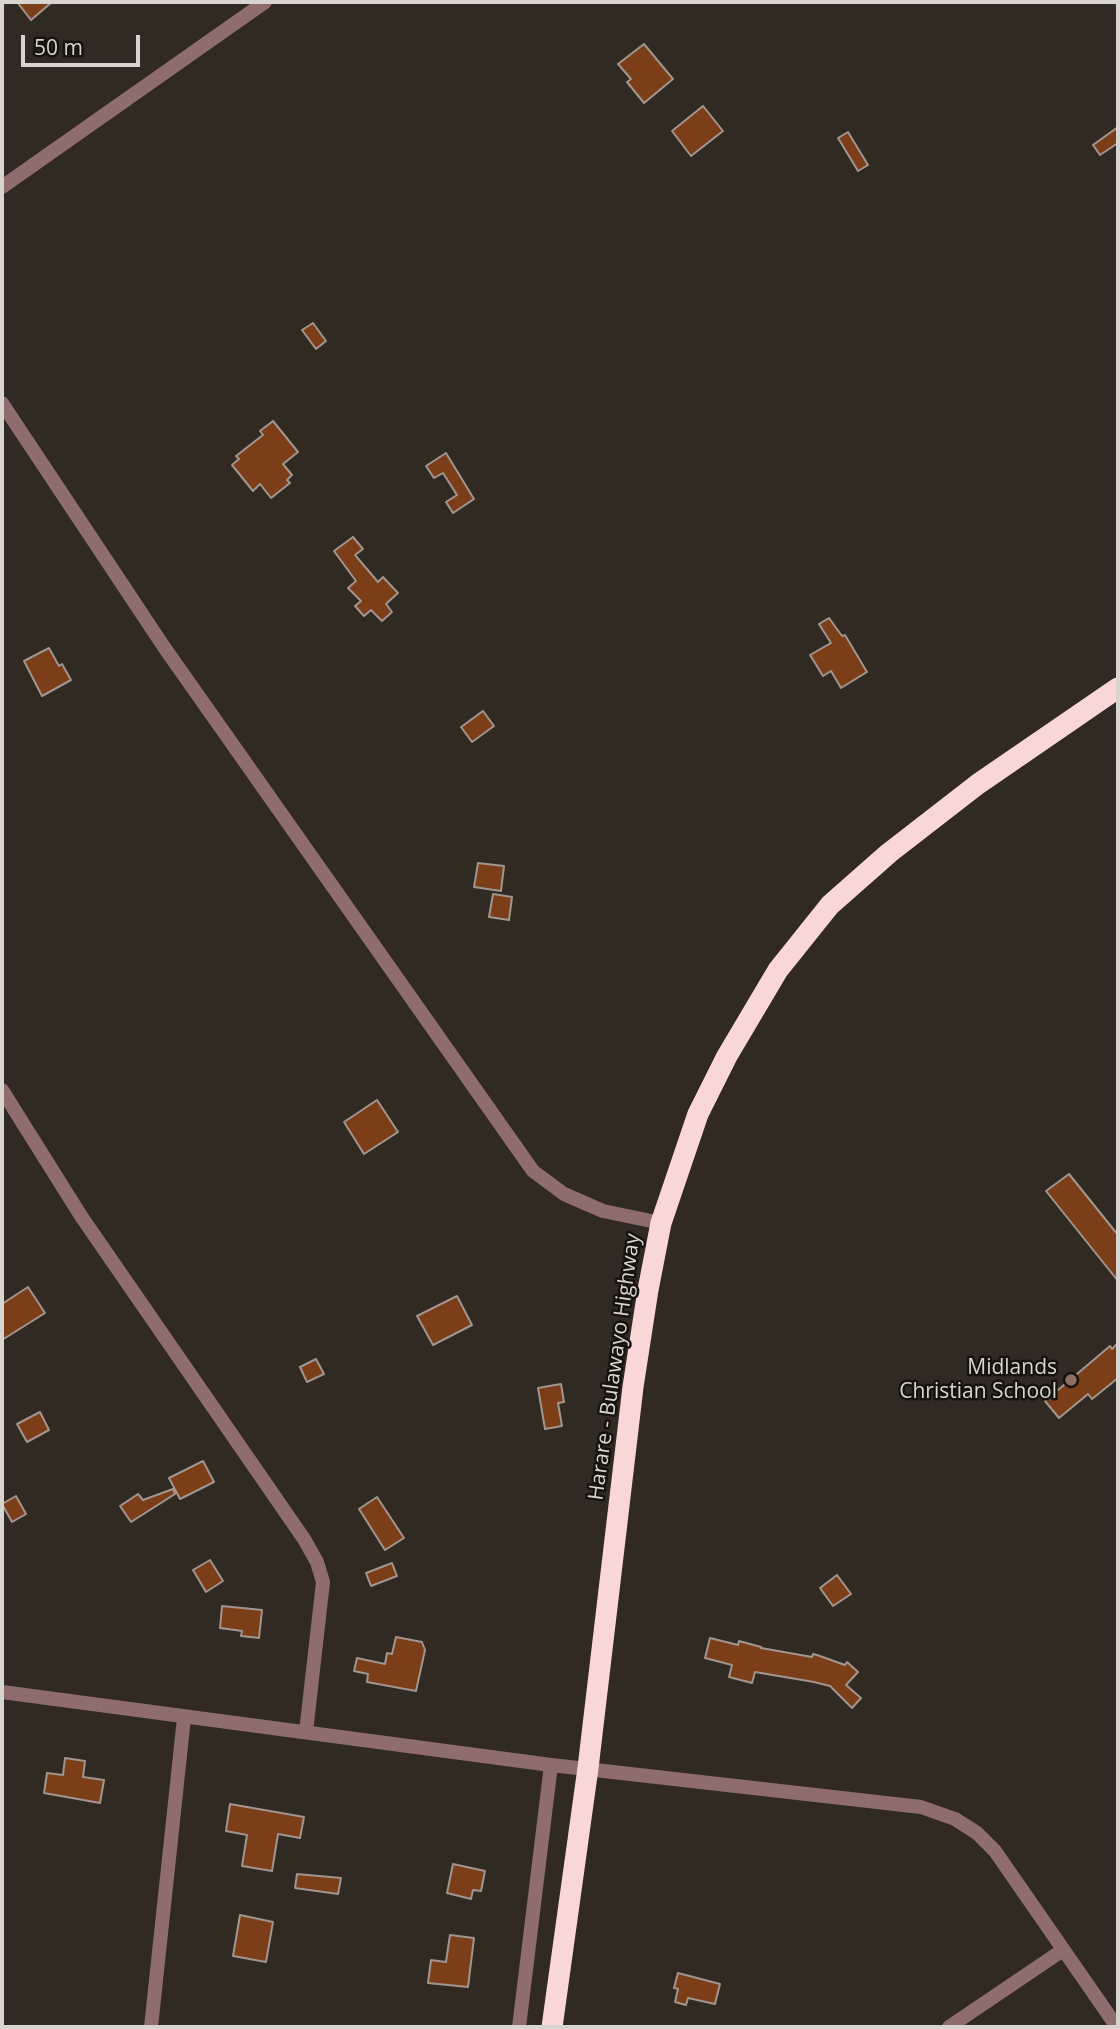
<!DOCTYPE html>
<html>
<head>
<meta charset="utf-8">
<style>
  body { margin:0 }
  #map { position:relative; width:1120px; height:2029px; overflow:hidden; background:#302a22; font-family:"Open Sans",sans-serif }
  canvas { display:block }
  .frame { position:absolute; inset:0; border:4px solid #d8d4cf; pointer-events:none }
  .scale { position:absolute; left:21px; top:35px; width:119px; height:32px; box-sizing:border-box; border:4px solid #d8d4cf; border-top:0; padding-left:9px; font-size:21px; line-height:24px; white-space:nowrap; color:#d8d4cf; -webkit-text-stroke:5px #16130f; paint-order:stroke }
</style>
</head>
<body>
<div id="map">
<canvas width="1120" height="2029"></canvas>
<div class="frame"></div>
<div class="scale">50 m</div>
</div>
<script>
const c = document.querySelector('canvas').getContext('2d');
c.lineJoin = 'round';
function fillPath(path, color) { c.fillStyle = color; c.fill(path, 'evenodd'); }
const toPath = rows => new Path2D(rows.map(r => 'M' + r).join(''));
function trace(path, color, width, dash) { c.strokeStyle = color; c.lineWidth = width; c.lineCap = dash ? 'butt' : 'round'; c.setLineDash(dash || []); c.stroke(path); }
function write(font, color, halo, rows, align = 'center') {
  c.font = font + ' "Open Sans",sans-serif'; c.lineWidth = 5; c.setLineDash([]); c.textBaseline = 'middle'; c.strokeStyle = halo; c.fillStyle = color; for (const [text, x, y, turn = 0] of rows) {
    c.save(); c.translate(x, y); c.rotate((+turn || 0) * Math.PI / 180); c.textAlign = isNaN(turn) ? turn : align; if (halo) c.strokeText(text, 0, 0); c.fillText(text, 0, 0); c.restore();
  }
}
const building = toPath([
  [17,2,52,2,31,20,17,2],
  [644,44,673,79,644,103,627,82,631,79,618,64,644,44],
  [703,106,723,131,691,156,672,131,703,106],
  [1118,127,1118,143,1100,155,1093,145,1118,127],
  [848,132,868,165,858,171,838,138,848,132],
  [313,323,326,341,316,349,302,330,313,323],
  [273,421,298,452,283,464,292,475,287,480,290,483,271,498,260,484,253,491,232,465,239,459,236,456,263,435,260,431,273,421],
  [446,453,474,499,453,513,446,502,457,495,443,473,434,478,426,466,446,453],
  [353,537,363,549,355,555,378,582,383,577,398,593,386,604,392,612,382,621,371,610,364,616,355,606,361,601,348,588,356,581,334,551,353,537],
  [829,618,842,636,845,635,867,672,841,688,831,671,823,676,810,655,831,643,819,624,829,618],
  [49,648,59,666,62,664,71,680,42,696,24,661,49,648],
  [483,711,494,726,472,742,461,727,483,711],
  [478,863,504,866,501,891,474,887,478,863],
  [493,894,512,897,509,920,489,917,493,894],
  [377,1100,398,1132,364,1154,344,1122,377,1100],
  [1069,1174,1118,1235,1118,1281,1046,1191,1069,1174],
  [28,1287,45,1313,2,1340,2,1304,28,1287],
  [457,1296,472,1325,433,1345,417,1316,457,1296],
  [1118,1343,1118,1378,1092,1399,1088,1394,1059,1418,1045,1401,1110,1346,1112,1349,1118,1343],
  [316,1359,324,1374,307,1382,300,1367,316,1359],
  [561,1384,564,1402,558,1403,562,1426,545,1429,538,1388,561,1384],
  [40,1412,49,1430,27,1442,17,1424,40,1412],
  [203,1461,214,1482,180,1499,169,1478,203,1461],
  [173,1489,175,1494,131,1522,120,1506,138,1494,143,1500,173,1489],
  [16,1496,26,1514,12,1522,2,1504,16,1496],
  [377,1497,404,1538,385,1550,359,1509,377,1497],
  [210,1560,223,1581,206,1592,193,1570,210,1560],
  [392,1563,397,1576,371,1586,366,1573,392,1563],
  [837,1575,851,1594,833,1606,820,1588,837,1575],
  [222,1606,262,1610,259,1638,241,1636,242,1631,220,1628,222,1606],
  [396,1637,422,1642,425,1650,416,1691,367,1682,368,1674,354,1671,357,1658,385,1664,387,1653,392,1654,396,1637],
  [710,1638,738,1645,739,1641,761,1647,761,1648,812,1657,813,1654,817,1655,845,1665,847,1662,858,1672,846,1685,861,1698,852,1708,830,1686,814,1682,755,1672,752,1683,729,1677,732,1665,705,1658,710,1638],
  [65,1758,85,1761,83,1777,104,1780,100,1803,44,1793,47,1773,63,1775,65,1758],
  [230,1804,304,1817,300,1838,278,1834,272,1871,242,1866,247,1835,226,1831,230,1804],
  [453,1864,485,1871,481,1891,473,1890,471,1899,447,1893,453,1864],
  [297,1874,341,1878,338,1894,295,1888,297,1874],
  [240,1915,273,1922,266,1962,233,1956,240,1915],
  [450,1935,474,1938,468,1987,428,1983,431,1960,446,1962,450,1935],
  [678,1973,720,1984,715,2004,688,1998,686,2005,675,2002,678,1989,674,1988,678,1973]
]);
const street = toPath([
  [2,187,265,2],
  [2,403,164,647,533,1171,564,1194,603,1211,661,1223],
  [2,1090,81,1216,304,1539,317,1562,323,1582,306,1732],
  [2,1692,551,1765,921,1807,955,1819,977,1833,995,1851,1117,2027],
  [151,2027,184,1718],
  [519,2027,551,1765],
  [949,2027,1063,1950]
]);
const highway = toPath([
  [552,2027,588,1768,633,1387,648,1290,661,1223,698,1114,727,1056,778,970,830,905,889,853,978,784,1118,688]
]);
const markers = [
  [1071,1380,7,"#8d6e63"]
];
const streetNames = [
  ["Harare - Bulawayo Highway",615,1367,-82]
];
const poiNames = [
  ["Midlands",1057,1368],
  ["Christian School",1057,1392]
];
fillPath(building, '#7c3e19');
trace(building, '#a1958f', 2);
trace(street, '#8f6d6d', 14);
trace(highway, '#fad7d7', 21);
for (const [x, y, r, color] of markers) { const dot = new Path2D(); dot.arc(x, y, r, 0, 2 * Math.PI); c.fillStyle = color; c.fill(dot); trace(dot, '#16130f', 2.5); }
write('21px', '#d8d4cf', '#16130f', streetNames);
write('21px', '#d8d4cf', '#16130f', poiNames, 'right');
</script>
</body>
</html>
